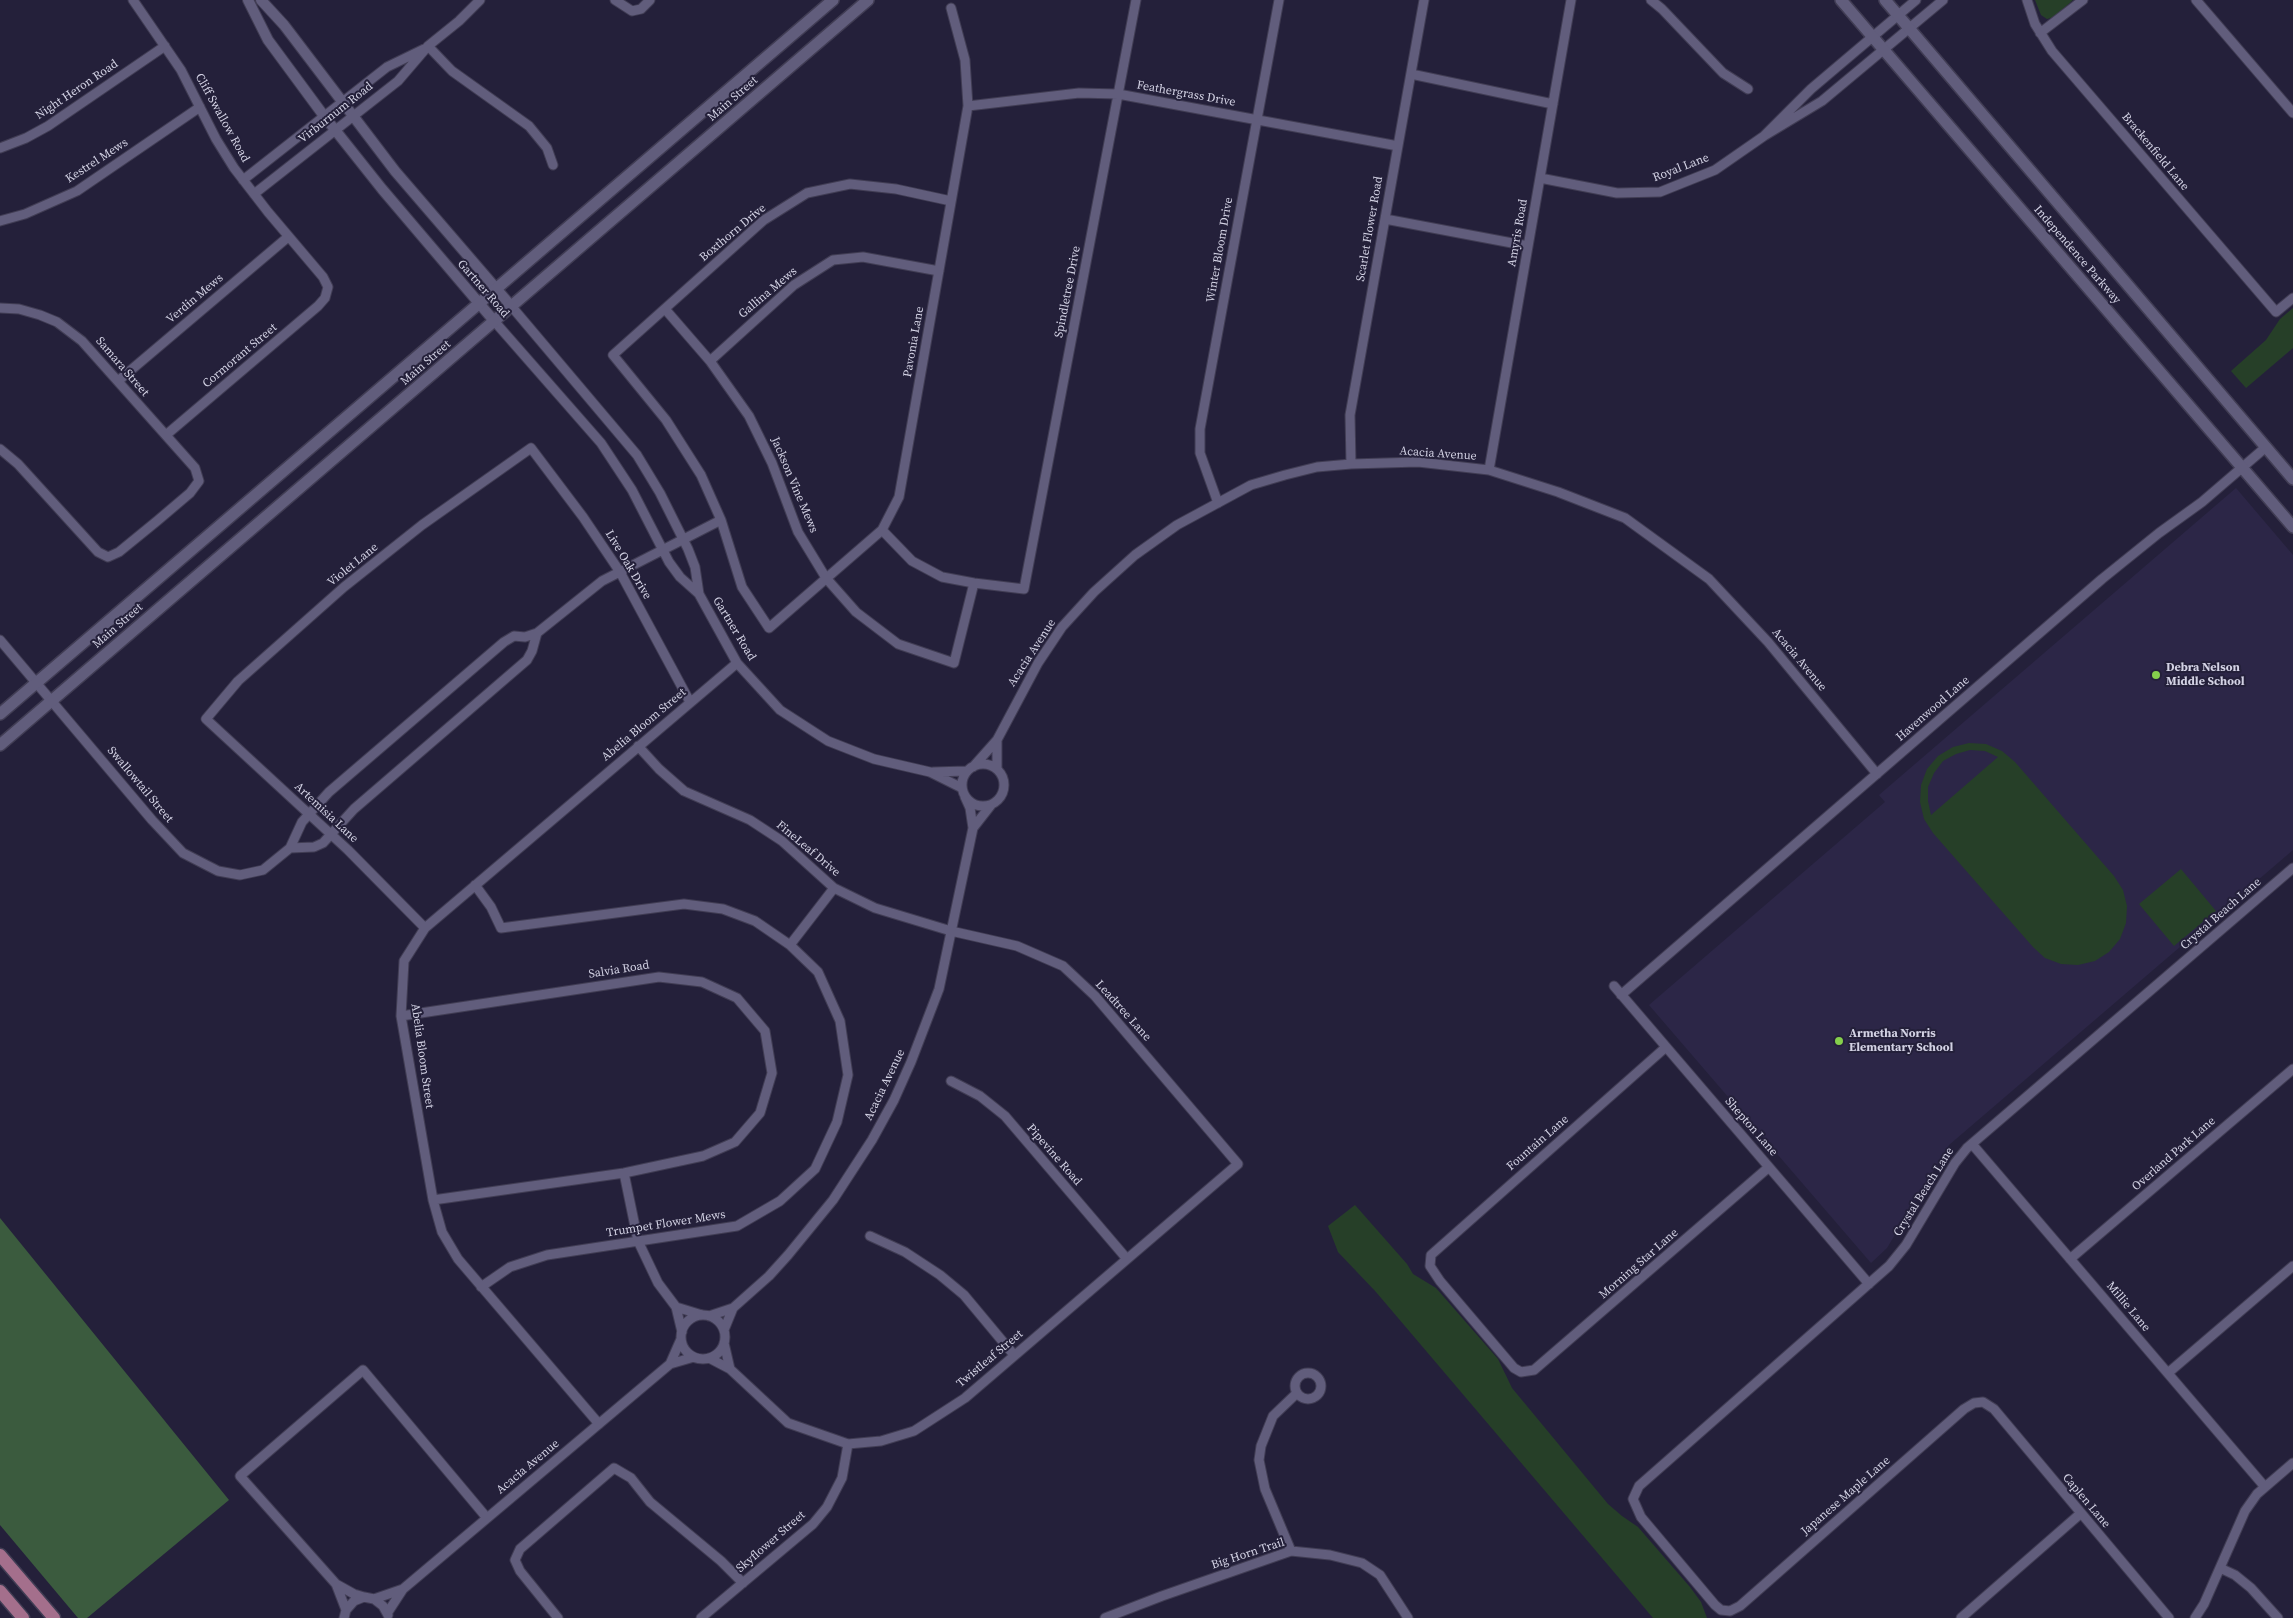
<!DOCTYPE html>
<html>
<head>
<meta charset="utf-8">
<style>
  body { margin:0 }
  canvas { display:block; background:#24203a }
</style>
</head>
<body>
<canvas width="2293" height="1618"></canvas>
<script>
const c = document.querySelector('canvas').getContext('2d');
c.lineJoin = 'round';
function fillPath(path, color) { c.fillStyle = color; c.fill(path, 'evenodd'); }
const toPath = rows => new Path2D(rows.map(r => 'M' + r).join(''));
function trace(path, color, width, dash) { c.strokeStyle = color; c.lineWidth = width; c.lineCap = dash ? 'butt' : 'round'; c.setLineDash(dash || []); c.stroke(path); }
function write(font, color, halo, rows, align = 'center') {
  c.font = font + ' "Source Serif 4",serif'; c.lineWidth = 4; c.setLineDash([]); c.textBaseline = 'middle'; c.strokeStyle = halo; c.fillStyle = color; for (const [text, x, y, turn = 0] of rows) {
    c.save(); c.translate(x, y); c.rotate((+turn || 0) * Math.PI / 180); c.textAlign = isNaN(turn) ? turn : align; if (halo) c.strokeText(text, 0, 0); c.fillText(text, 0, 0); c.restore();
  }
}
const built = toPath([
  [2236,488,2293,555,2293,850,1949,1145,1887,1248,1871,1263,1649,1005,1885,802,1879,795]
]);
const green = toPath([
  [2035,0,2073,0,2054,17,2047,19,2041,15],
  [2293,308,2293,348,2246,388,2231,371,2266,340,2280,319],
  [1969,743,1986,744,2002,751,2015,762,2114,876,2123,890,2127,906,2126,923,2120,939,2109,952,2095,961,2078,965,2061,964,2045,958,2033,947,1933,833,1924,819,1920,802,1921,785,1927,769,1938,756,1953,747],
  [1970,750,1985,751,1998,757,1931,815,1928,801,1928,787,1934,773,1943,761,1956,754],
  [2181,869,2216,911,2174,946,2139,904],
  [1355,1205,1407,1264,1413,1274,1436,1288,1498,1359,1512,1388,1608,1504,1622,1516,1638,1527,1690,1587,1701,1602,1707,1618,1653,1618,1376,1292,1338,1252,1328,1226]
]);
const forest = toPath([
  [0,1218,229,1500,87,1618,78,1618,0,1525]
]);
const minor = toPath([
  [133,0,181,70,216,139,234,168,268,212,323,277,328,287,325,298,318,306,166,435],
  [615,0,632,11,641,9,650,0],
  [1651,0,1662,9,1723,73,1748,89],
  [1916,0,1811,89,1764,136,1822,101,1943,0],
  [2027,0,2035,24,2052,51,2276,312,2293,298],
  [2196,0,2293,113],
  [951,8,965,60,968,106,899,497,882,530,769,628,742,587,721,520,701,475,666,420,613,355,764,220,807,193,850,184,896,189,951,201],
  [2040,33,2083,0],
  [428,46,452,71,529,126,547,148,553,165],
  [1411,74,1553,104],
  [968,106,1079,93,1118,94,1398,146],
  [0,148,26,138,48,126,165,46],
  [1540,178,1617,193,1660,192,1715,170,1764,136],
  [243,180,387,67,424,49],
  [254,194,398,81,428,46,459,21,480,0],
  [1385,219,1528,246],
  [0,221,25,214,77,191,200,107],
  [512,307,637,455,660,493,688,549,695,567,699,594,737,663,780,710,828,741,874,759,930,772,962,788],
  [0,308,19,309,40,315,57,322,82,341,195,468,199,481,190,493,157,521,119,552,108,557,98,552,18,464,0,449],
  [665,309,710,361,749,416,772,463,798,532,826,578,856,612,898,644,954,663,974,583],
  [495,322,601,443,632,490,669,562,680,577,699,594],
  [710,361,794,285,833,260,863,257,939,271],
  [118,381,288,237],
  [1351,464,1350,415,1424,0],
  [1489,470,1571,0],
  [1218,503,1200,453,1200,429,1279,0],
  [882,530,912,561,942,577,974,583,1024,589,1136,0],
  [0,640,152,820,183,853,218,871,240,875,263,870,290,848,302,822,329,792,504,642,514,636,525,637,537,633,602,581,721,520],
  [638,746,659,769,684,791,750,820,782,841,834,888,875,908,951,931,1017,946,1063,966,1095,996,1238,1164,965,1398,914,1431,881,1441,848,1444,788,1423,730,1369,709,1358],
  '962 785a21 21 0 1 1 42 0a21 21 0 1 1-42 0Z',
  [973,767,997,740,1038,663,1062,627,1094,592,1135,555,1177,525,1251,485,1285,475,1317,467,1351,464,1418,462,1489,470,1558,492,1625,518,1709,579,1768,642,1877,774],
  [997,767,997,740],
  [933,772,966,771],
  [973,828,991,805],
  [290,848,314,847,323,843,354,809,527,660,532,651,537,633],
  [475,885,491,907,501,928,684,904,723,909,755,921,790,945,818,972,840,1021,848,1075,837,1122,815,1169,780,1201,737,1226,547,1255,510,1267,481,1287],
  [425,928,348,850,206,719,238,681,344,587,422,525,531,448,583,517,620,572,690,702],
  [790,945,834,888],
  [1614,986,1869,1284],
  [1621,995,2102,579,2159,533,2202,502,2266,447],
  [401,1016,659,977,702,982,737,998,765,1031,772,1073,760,1113,735,1142,703,1156,624,1173,433,1200],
  [1666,1047,1431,1255,1430,1266,1440,1281,1514,1368,1521,1372,1534,1370,1769,1167],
  [951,1081,980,1096,1005,1116,1127,1259],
  [1972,1144,2265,1487],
  [624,1173,638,1241,658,1283,676,1307,682,1332],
  [870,1236,905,1252,940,1275,964,1295,1014,1355],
  [2070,1259,2293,1069],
  [676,1307,702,1315],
  '681 1337a22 22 0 1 1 44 0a22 22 0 1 1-44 0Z',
  [709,1316,733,1308,769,1276,788,1255,833,1200,872,1140,894,1100,911,1062,939,989,973,828,970,808,965,797],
  [724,1330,733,1308],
  [724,1343,730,1369],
  [670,1364,681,1339],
  [2168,1373,2293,1266],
  '1295 1386a13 13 0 1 1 26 0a13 13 0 1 1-26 0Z',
  [599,1424,458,1259,442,1232,433,1200,401,1016,404,961,425,928,737,663],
  [1291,1551,1265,1489,1259,1460,1261,1446,1273,1416,1297,1393],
  [2220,1568,2235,1575,2251,1588,2278,1618],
  [336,1584,354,1594,364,1597],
  [374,1599,403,1589],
  [346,1610,336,1584,240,1476,363,1370,487,1518],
  [388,1612,403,1589,670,1364,694,1357],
  [344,1618,346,1610,354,1601,364,1597,374,1599,383,1606,388,1615],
  [558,1618,520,1571,515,1560,520,1549,614,1468,631,1478,650,1502,721,1561,743,1583],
  [701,1618,813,1524,827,1507,842,1478,848,1444],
  [1105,1618,1162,1596,1291,1551,1330,1555,1362,1563,1380,1575,1408,1618],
  [1961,1618,2080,1514],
  [2169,1618,1994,1409,1983,1402,1974,1403,1964,1409,1740,1606,1730,1611,1721,1610,1715,1605,1641,1517,1633,1499,1639,1486,1889,1266,1906,1245,1955,1163,1967,1148,2293,868],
  [2195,1618,2204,1604,2245,1511,2257,1494,2293,1463]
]);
const tertiary = toPath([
  [248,0,268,40,324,116,382,189,495,322],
  [261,0,284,25,395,171,512,307]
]);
const secondary = toPath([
  [1841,0,2293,527],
  [1885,0,2293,479],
  [0,714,833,0],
  [0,745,868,0]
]);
const primary = toPath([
  [0,1555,54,1618],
  [0,1591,23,1618]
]);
const markers = [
  [2156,675,5,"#85cf4c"],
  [1839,1041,5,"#85cf4c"]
];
const streetNames = [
  ["Night Heron Road",77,90,-34],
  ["Feathergrass Drive",1186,94,10],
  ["Main Street",733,99,-41],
  ["Virburnum Road",336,113,-38],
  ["Cliff Swallow Road",222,118,61],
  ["Brackenfield Lane",2155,152,50],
  ["Kestrel Mews",97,161,-33],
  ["Royal Lane",1681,168,-21],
  ["Scarlet Flower Road",1370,229,-80],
  ["Boxthorn Drive",733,233,-40],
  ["Amyris Road",1518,233,-80],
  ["Winter Bloom Drive",1220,250,-80],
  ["Independence Parkway",2077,255,49],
  ["Gartner Road",483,289,49],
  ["Spindletree Drive",1068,292,-79],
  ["Gallina Mews",768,293,-40],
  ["Verdin Mews",195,299,-40],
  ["Pavonia Lane",914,342,-80],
  ["Cormorant Street",240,356,-40],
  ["Main Street",426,363,-41],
  ["Samara Street",122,367,49],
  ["Acacia Avenue",1438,454,4],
  ["Jackson Vine Mews",794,485,67],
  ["Violet Lane",353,565,-39],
  ["Live Oak Drive",628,565,59],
  ["Main Street",118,626,-41],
  ["Gartner Road",734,629,59],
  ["Acacia Avenue",1032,653,-57],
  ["Acacia Avenue",1799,660,50],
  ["Havenwood Lane",1933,709,-41],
  ["Abelia Bloom Street",644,725,-40],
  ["Swallowtail Street",140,785,50],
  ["Artemisia Lane",326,813,43],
  ["FineLeaf Drive",808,849,40],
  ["Crystal Beach Lane",2221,914,-41],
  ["Salvia Road",619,970,-9],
  ["Leadtree Lane",1123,1011,48],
  ["Abelia Bloom Street",422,1056,82],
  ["Acacia Avenue",885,1085,-64],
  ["Shepton Lane",1751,1127,49],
  ["Fountain Lane",1538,1143,-41],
  ["Overland Park Lane",2174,1154,-41],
  ["Pipevine Road",1054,1155,49],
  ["Crystal Beach Lane",1924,1192,-58],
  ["Trumpet Flower Mews",666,1224,-9],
  ["Morning Star Lane",1639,1264,-41],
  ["Millie Lane",2128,1307,50],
  ["Twistleaf Street",990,1359,-40],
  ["Acacia Avenue",528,1467,-40],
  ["Japanese Maple Lane",1846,1496,-41],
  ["Caplen Lane",2086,1501,50],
  ["Skyflower Street",771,1542,-41],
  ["Big Horn Trail",1248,1554,-18]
];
const poiNames = [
  ["Debra Nelson",2166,668],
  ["Middle School",2166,682],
  ["Armetha Norris",1849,1034],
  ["Elementary School",1849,1048]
];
fillPath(built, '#2c2647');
fillPath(green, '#263f28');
fillPath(forest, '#3b5b3e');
trace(minor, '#413d54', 11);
trace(tertiary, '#413d54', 12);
trace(secondary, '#413d54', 14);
trace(primary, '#413d54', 15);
trace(minor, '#615d7c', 9);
trace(tertiary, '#615d7c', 10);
trace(secondary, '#615d7c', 11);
trace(primary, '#a46f8c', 12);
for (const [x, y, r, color] of markers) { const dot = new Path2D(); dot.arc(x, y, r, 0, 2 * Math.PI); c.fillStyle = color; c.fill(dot); trace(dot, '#24203a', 2); }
write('12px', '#d3d2e4', '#24203a', streetNames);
write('bold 12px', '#d3d2e4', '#24203a', poiNames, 'left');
</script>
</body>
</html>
